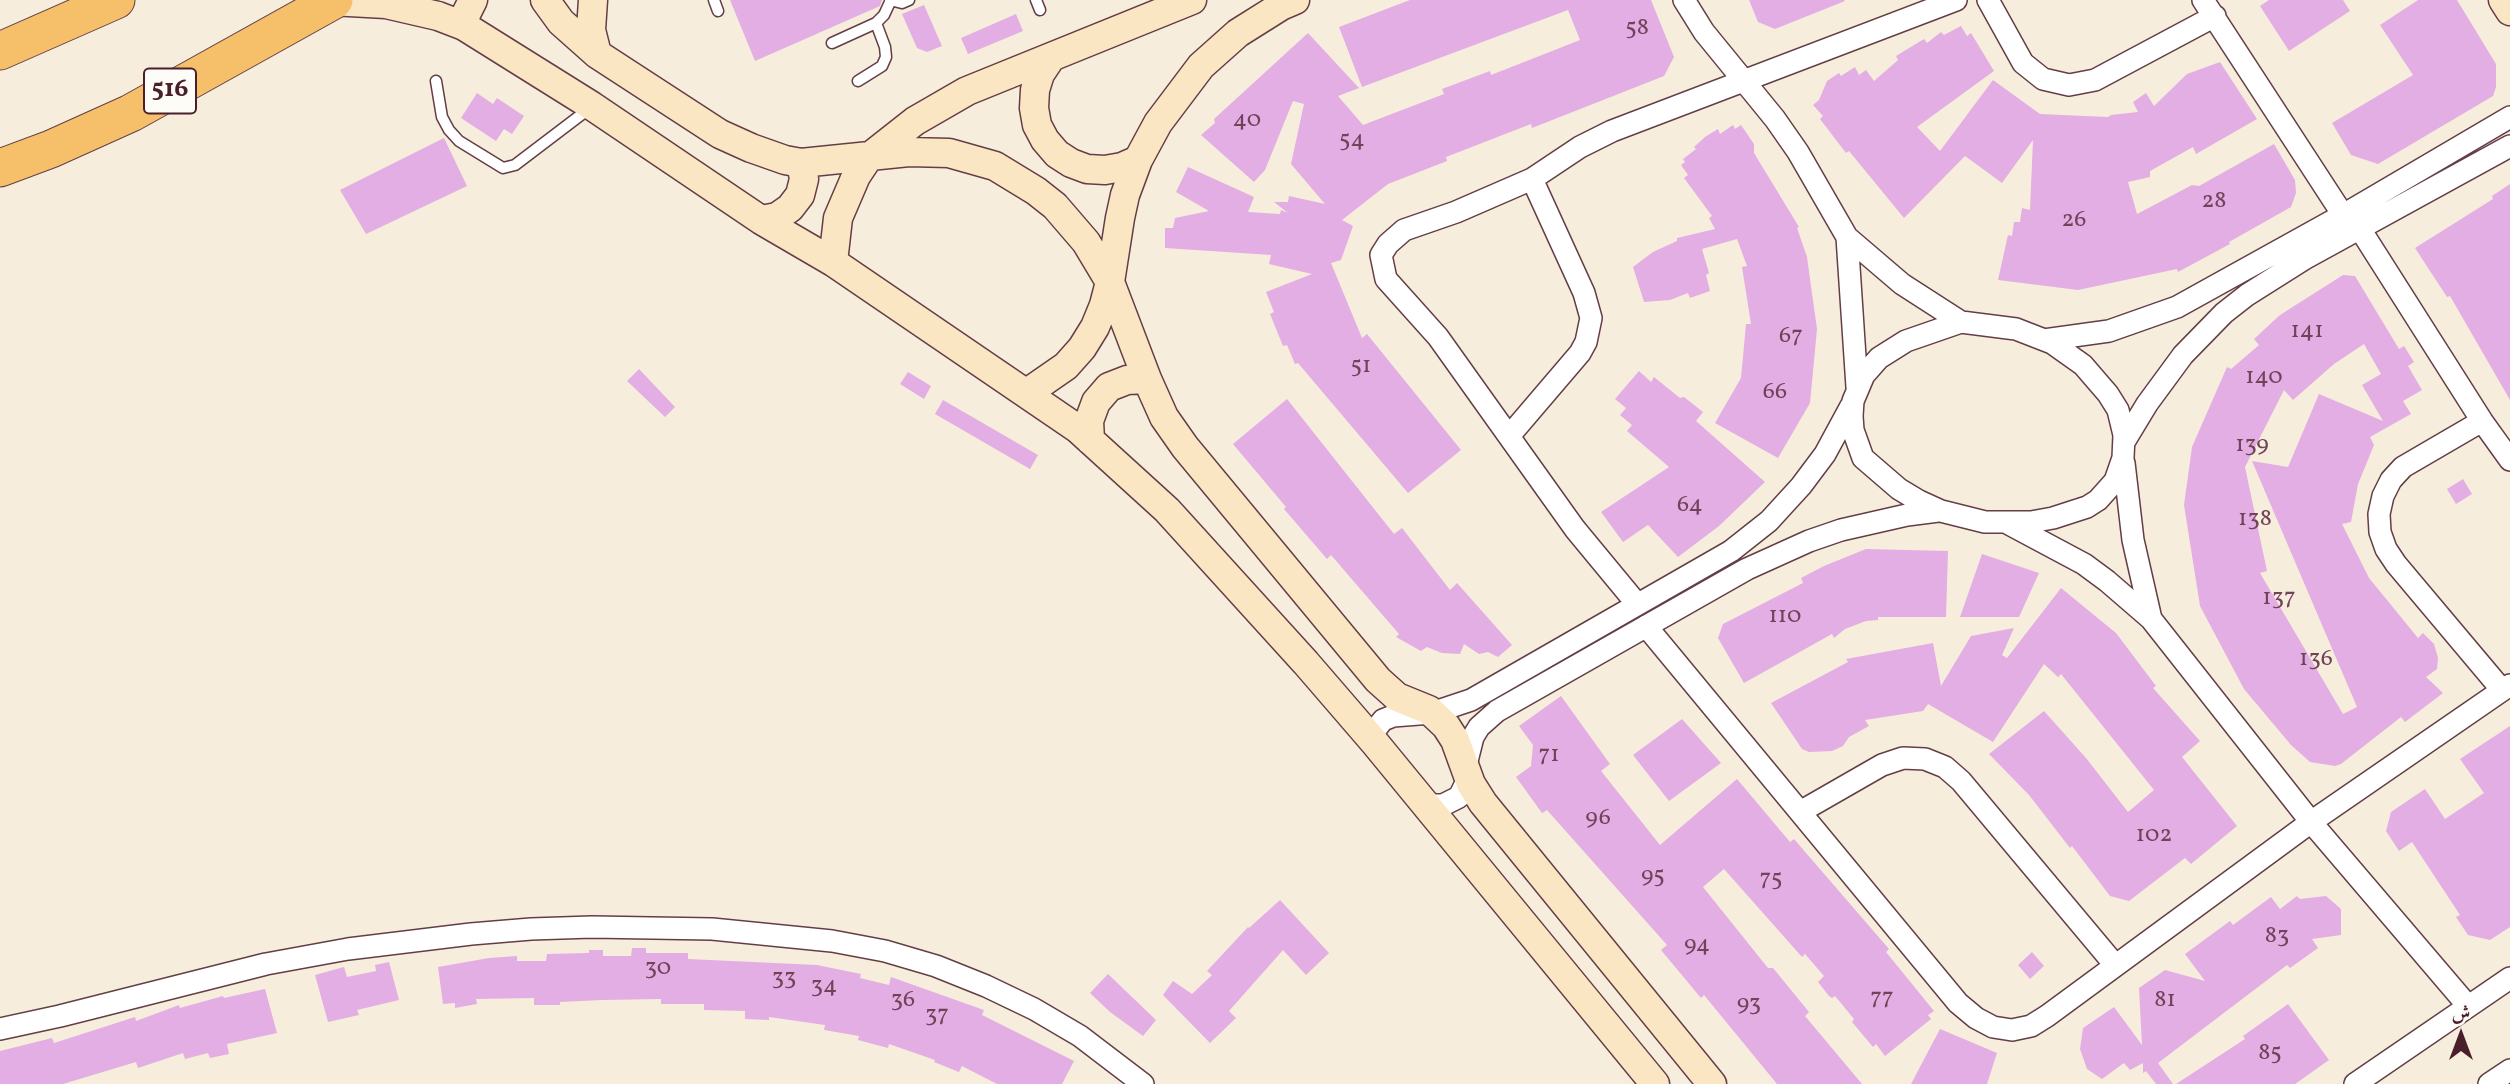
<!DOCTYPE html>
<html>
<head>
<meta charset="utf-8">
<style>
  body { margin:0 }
  #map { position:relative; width:2510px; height:1084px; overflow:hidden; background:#f7eddc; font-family:Vollkorn,Amiri,serif }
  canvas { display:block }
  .north { position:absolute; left:2426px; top:1000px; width:70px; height:70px; -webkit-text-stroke:5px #fdfcf7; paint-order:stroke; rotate:0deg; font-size:19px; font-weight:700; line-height:28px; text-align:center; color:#4a1f2b }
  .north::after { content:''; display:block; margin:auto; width:24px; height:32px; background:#4a1f2b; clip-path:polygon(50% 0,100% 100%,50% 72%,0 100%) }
</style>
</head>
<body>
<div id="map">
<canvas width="2510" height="1084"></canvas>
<div class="north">ش</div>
</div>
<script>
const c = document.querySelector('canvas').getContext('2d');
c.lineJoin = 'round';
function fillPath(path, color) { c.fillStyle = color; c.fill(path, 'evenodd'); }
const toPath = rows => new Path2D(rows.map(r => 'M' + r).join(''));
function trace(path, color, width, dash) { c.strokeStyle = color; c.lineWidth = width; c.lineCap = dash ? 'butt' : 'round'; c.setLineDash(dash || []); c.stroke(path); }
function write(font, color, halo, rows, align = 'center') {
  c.font = font + ' Vollkorn,serif'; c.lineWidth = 5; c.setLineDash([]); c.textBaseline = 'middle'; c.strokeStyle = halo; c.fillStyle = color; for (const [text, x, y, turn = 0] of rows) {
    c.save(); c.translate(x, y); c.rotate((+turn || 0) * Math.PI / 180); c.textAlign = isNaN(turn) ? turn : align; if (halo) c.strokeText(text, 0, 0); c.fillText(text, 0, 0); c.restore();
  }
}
const building = toPath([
  [730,0,882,0,880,6,755,61],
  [1410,0,1651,0,1674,57,1664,76,1532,128,1531,124,1446,157,1447,161,1388,184,1342,220,1353,226,1341,260,1331,263,1362,338,1367,334,1461,450,1408,493,1298,363,1295,364,1287,345,1283,346,1270,314,1274,312,1266,292,1312,274,1269,264,1271,255,1165,248,1165,228,1173,228,1175,218,1209,211,1176,192,1188,167,1254,197,1248,212,1280,214,1281,210,1288,213,1274,202,1288,202,1289,196,1325,204,1291,164,1304,104,1293,101,1265,170,1254,182,1201,135,1215,123,1214,119,1308,33,1359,88,1338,96,1363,125,1444,94,1442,89,1490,71,1491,75,1580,40,1568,10,1362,87,1339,27],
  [1749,0,1844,0,1845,1,1775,29,1758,22],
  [2269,0,2343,0,2350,11,2289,51,2260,6],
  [2418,0,2457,0,2496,64,2496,87,2493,96,2378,164,2351,155,2332,123,2413,75,2380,25],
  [924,5,942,46,927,52,917,48,902,14],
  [1016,14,1023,31,968,54,961,38],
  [1961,26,1967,36,1971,33,1994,71,1917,127,1940,151,1993,80,2040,114,2108,117,2111,115,2138,112,2133,102,2146,93,2154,106,2187,74,2220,62,2257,119,2196,154,2193,147,2150,171,2150,177,2128,182,2137,214,2192,185,2199,186,2274,144,2295,180,2296,193,2291,207,2229,242,2230,244,2178,272,2177,269,2078,290,1998,280,2008,235,2012,236,2014,222,2020,222,2022,208,2030,210,2033,140,2002,183,1965,156,1904,218,1849,151,1846,153,1820,119,1823,116,1813,105,1819,100,1827,81,1839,73,1841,76,1855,67,1859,75,1866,70,1874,81,1898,60,1896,56,1924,39,1927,43,1941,32,1944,35],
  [477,93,493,104,497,98,524,116,512,134,504,129,496,141,461,118],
  [1733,125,1735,129,1741,125,1754,144,1754,153,1799,227,1797,228,1807,257,1810,279,1817,329,1810,403,1778,458,1715,423,1741,378,1746,324,1751,324,1742,267,1747,266,1737,239,1702,249,1709,273,1706,275,1710,291,1690,298,1688,293,1670,300,1644,302,1633,267,1653,252,1677,241,1677,238,1715,229,1709,218,1712,216,1684,178,1688,175,1681,165,1685,162,1683,159,1696,149,1694,147,1705,137,1718,129,1720,134],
  [444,138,467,186,366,234,340,190],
  [2510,184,2510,400,2450,296,2447,297,2415,248,2493,199,2492,196],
  [2343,275,2355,276,2399,349,2404,346,2414,362,2408,366,2422,390,2403,401,2411,414,2370,437,2374,445,2358,484,2351,522,2342,524,2369,578,2418,638,2423,633,2434,644,2438,658,2437,669,2426,677,2443,693,2405,722,2401,717,2341,764,2335,766,2310,762,2291,745,2244,689,2200,606,2184,505,2192,447,2227,367,2231,369,2259,345,2254,339,2280,315],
  [2364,344,2381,374,2362,385,2383,421,2319,394,2288,467,2252,461,2357,707,2343,714,2260,573,2267,571,2245,467,2284,390,2293,400,2334,364],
  [639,369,675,407,665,417,627,381],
  [1639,371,1651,382,1654,377,1680,398,1684,397,1703,412,1696,421,1765,482,1719,526,1678,557,1648,525,1623,542,1601,512,1669,467,1627,431,1632,425,1620,415,1626,408,1615,399],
  [908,372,931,386,924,399,900,384],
  [1287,399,1394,534,1402,528,1450,590,1457,583,1512,645,1498,657,1488,652,1479,654,1464,644,1460,654,1442,653,1427,647,1421,651,1396,637,1399,634,1331,555,1327,559,1284,509,1286,507,1233,444],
  [943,400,1038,455,1030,469,935,414],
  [2463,479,2472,494,2456,504,2447,489],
  [1866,549,1948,551,1946,617,1878,617,1878,620,1866,621,1845,629,1834,638,1832,634,1744,683,1718,638,1723,624,1803,583,1801,578,1824,566],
  [1982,554,2039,573,2019,617,1960,617],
  [2061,588,2116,633,2156,686,2153,688,2200,741,2182,757,2237,826,2191,864,2185,858,2129,901,2110,896,2072,846,2070,848,2029,795,1989,754,2044,711,2086,758,2128,812,2154,790,2061,674,2058,677,2044,664,1993,742,1928,704,1923,711,1865,720,1869,726,1849,737,1843,746,1832,751,1809,752,1802,749,1771,703,1848,662,1846,659,1933,643,1941,686,1971,636,2014,628,2002,655,2007,658],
  [1561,696,1610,764,1601,771,1660,845,1737,779,1790,842,1794,839,1889,949,1886,952,1934,1011,1928,1015,1931,1019,1885,1056,1876,1044,1873,1047,1852,1022,1854,1019,1835,996,1832,998,1829,996,1818,982,1824,976,1805,954,1802,957,1724,869,1703,887,1768,968,1773,968,1809,1012,1805,1016,1862,1084,1777,1084,1704,995,1701,998,1661,950,1667,945,1547,810,1542,813,1516,777,1531,766,1533,745,1519,726],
  [1682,719,1721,763,1669,801,1633,755],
  [2510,726,2510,927,2490,940,2468,935,2456,917,2460,915,2412,842,2399,851,2386,831,2391,812,2425,789,2445,819,2484,793,2460,759],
  [2297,896,2300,899,2326,896,2341,909,2341,935,2312,939,2318,948,2290,968,2287,965,2158,1063,2173,1084,2156,1084,2146,1071,2143,1073,2143,1063,2130,1070,2124,1063,2102,1079,2087,1069,2080,1049,2083,1028,2114,1007,2142,1045,2139,988,2165,970,2205,981,2185,954,2230,921,2233,925,2271,897,2280,909],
  [1280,900,1329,953,1306,975,1283,950,1229,1011,1236,1018,1210,1043,1163,995,1173,981,1192,994,1212,975,1207,971,1248,927,1249,928],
  [632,948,646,948,646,953,688,953,688,959,817,965,861,974,860,978,889,985,891,977,984,1010,982,1015,1074,1061,1062,1084,997,1084,962,1066,959,1072,934,1062,935,1060,889,1044,888,1048,858,1040,859,1036,824,1030,825,1025,769,1017,769,1020,745,1019,745,1011,704,1010,704,1004,661,1004,661,999,602,1000,560,1002,560,1005,534,1005,534,998,476,999,477,1004,455,1008,455,1003,443,1004,438,967,489,958,517,956,517,961,546,961,547,954,589,953,589,950,603,950,603,956,631,956],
  [2032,952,2044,966,2030,979,2018,965],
  [389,962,399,1000,357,1010,359,1015,328,1022,315,975,344,967,347,977,376,971,375,965],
  [1108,974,1156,1020,1143,1036,1110,1012,1090,993],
  [265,989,277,1033,227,1044,229,1054,210,1058,208,1053,185,1059,183,1053,138,1068,136,1062,63,1084,0,1084,0,1051,52,1038,54,1043,135,1017,136,1021,179,1005,180,1008,223,996,224,998],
  [2288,1004,2329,1060,2295,1084,2176,1084,2245,1039,2243,1036],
  [1940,1029,1997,1053,1987,1084,1911,1084]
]);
const lane = toPath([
  [714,0,718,11],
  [890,0,902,3,909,0],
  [1036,0,1040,10],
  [832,43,876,23,884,15,891,0],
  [436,81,442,117,449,130,459,141,503,168,515,165,590,108],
  [858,81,882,66,886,57,885,47,876,23]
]);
const street = toPath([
  [1684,0,1704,32,1775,119,1798,152,1847,237,1902,284,1961,322],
  [1988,0,2023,63,2043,79,2069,85,2095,80,2215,16],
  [2203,0,2343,215],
  [2360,229,2482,421,2510,460],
  [1847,237,1857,387],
  [1961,322,2016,329,2052,343,2083,365,2108,394,2118,410,2124,435,2123,458,2115,481,2098,500,2087,507,2053,518,2031,522,1985,522,1941,511,1919,501,1899,489,1863,458,1853,430,1852,416,1853,401,1864,375,1879,358,1906,341,1961,322],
  [2044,340,2109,331,2177,307,2343,215,2510,117],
  [2482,421,2403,467,2391,480,2383,496,2379,514,2380,532,2386,549,2396,564,2502,690],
  [1510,435,1580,353,1586,342,1591,318,1584,293,1532,179],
  [2124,442,2147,404,2183,355,2224,313,2247,295,2304,259,2510,146],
  [2124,463,2133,540,2151,619],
  [2009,524,2084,564,2107,581,2151,619,2311,822,2468,1006],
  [1637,604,1575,529,1438,337,1386,279,1381,255,1388,244,1404,230,1456,212,1532,179,1580,147,1612,131,1956,0],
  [1646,626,1958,1003,1976,1018,1993,1027,2012,1030,2031,1026,2047,1016,2311,822,2510,685],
  [1375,743,1375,730,1383,720,1393,716,1432,713,1471,700,1731,551,1769,521,1801,486,1825,454,1851,406],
  [1418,799,1434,805,1443,805,1459,797,1467,781,1467,761,1473,737,1479,727,1497,711,1747,569,1809,541,1841,530,1907,515,1938,511],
  [1800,812,1882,765,1903,758,1925,759,1945,767,1961,781,2115,965],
  [0,1029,60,1016,266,964,348,949,471,934,531,929,592,927,712,929,832,941,885,951,936,966,986,986,1034,1009,1080,1036,1143,1084],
  [2355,1084,2510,978],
  [2489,1084,2510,1070]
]);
const secondary = toPath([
  [545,0,561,22,597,54,720,134,751,148,785,160,801,163,909,152,949,153,995,166,1036,191,1055,206,1086,242,1110,282,1147,379,1164,417,1185,447,1378,680,1397,697,1429,710,1446,726,1455,740,1471,784,1483,803,1712,1084],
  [593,0,591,30,597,54],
  [2503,0,2510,11],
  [331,1,386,4,438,16,464,26,592,106,761,220,833,262,1078,429,1167,510,1306,663,1375,743,1655,1084],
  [464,26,466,14,473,0],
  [1050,59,1040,74,1035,90,1034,108,1037,125,1045,140,1057,154,1071,163,1087,169,1105,170,1122,167,1138,160],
  [761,220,777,217,790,208,800,195,804,179,801,163],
  [833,262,838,218,856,176,868,158,915,121,967,91,1192,0],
  [1027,393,1066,366,1082,348,1095,327,1104,305,1110,282,1120,218,1125,195,1138,160,1158,123,1201,66,1238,33,1281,6,1295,0],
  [1090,440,1089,421,1096,402,1109,387,1127,380,1147,379]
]);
const highway = toPath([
  [0,51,116,0],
  [0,168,51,149,131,113,334,0]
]);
const numberNames = [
  ["58",1637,30],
  ["40",1247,122],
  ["54",1352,142],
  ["28",2214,203],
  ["26",2074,222],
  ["141",2307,333],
  ["67",1791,338],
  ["51",1361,368],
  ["140",2264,379],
  ["66",1775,394],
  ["139",2252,447],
  ["64",1690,507],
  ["138",2255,521],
  ["137",2279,600],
  ["110",1785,618],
  ["136",2316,661],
  ["71",1549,757],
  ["96",1598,820],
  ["102",2154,837],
  ["95",1653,878],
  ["75",1771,881],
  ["83",2277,938],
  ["94",1697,947],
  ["30",658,970],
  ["33",784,980],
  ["34",824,988],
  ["77",1882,1000],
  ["36",903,1002],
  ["81",2165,1002],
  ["93",1749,1006],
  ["37",937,1017],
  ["85",2270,1055]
];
const shields = [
  [170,91,52]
];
const shieldNames = [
  ["516",170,91]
];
fillPath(building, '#e2aee4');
trace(lane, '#643e46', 13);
trace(street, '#643e46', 24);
trace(secondary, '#643e46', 31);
trace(highway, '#643e46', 39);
trace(lane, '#fff', 10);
trace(street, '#fff', 21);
trace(secondary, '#fbe6c4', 28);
trace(highway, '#f6c06b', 37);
write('24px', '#704359', null, numberNames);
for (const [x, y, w] of shields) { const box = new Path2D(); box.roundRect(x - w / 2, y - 22.5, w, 45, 5); c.fillStyle = '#fdfcf7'; c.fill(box); trace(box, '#4a1f2b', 2); }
write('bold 26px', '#4a1f2b', null, shieldNames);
</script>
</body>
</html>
